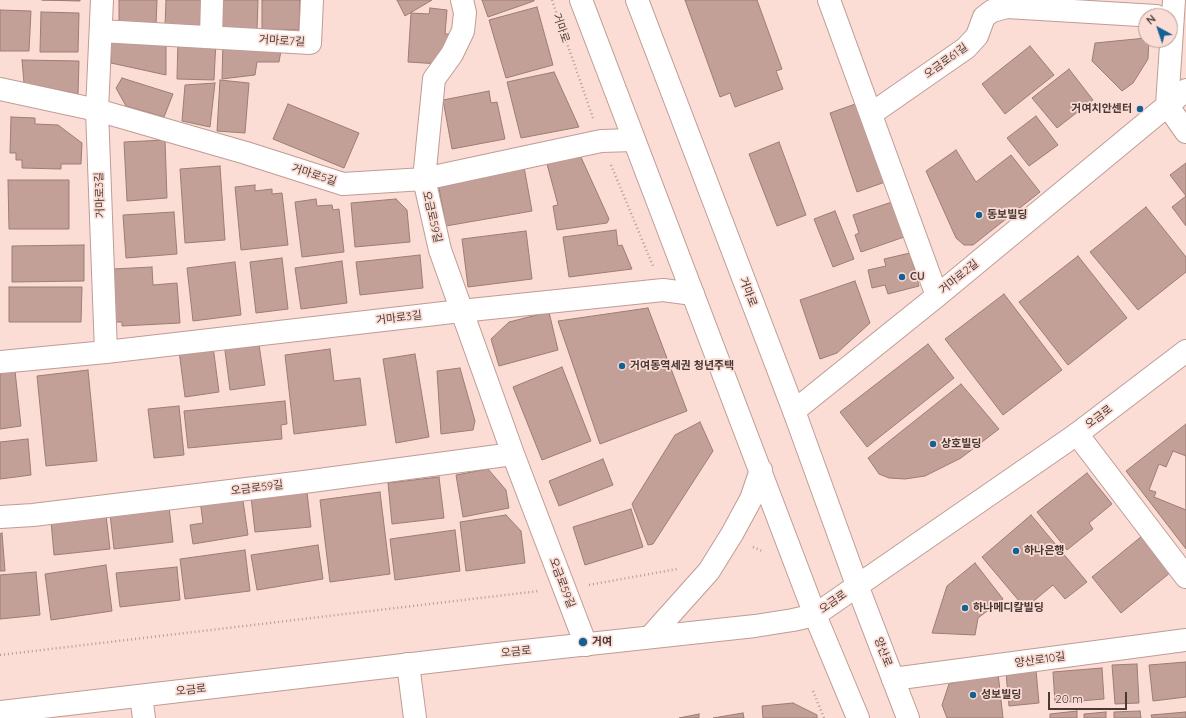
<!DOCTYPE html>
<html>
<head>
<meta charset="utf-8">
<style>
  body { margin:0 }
  #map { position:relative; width:1186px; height:718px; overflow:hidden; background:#fbddd5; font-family:Quicksand,sans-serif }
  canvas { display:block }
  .north { position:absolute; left:1138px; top:8px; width:40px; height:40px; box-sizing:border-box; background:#fbddd5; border:1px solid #b39b95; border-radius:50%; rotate:320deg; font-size:11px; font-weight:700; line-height:16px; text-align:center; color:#483935 }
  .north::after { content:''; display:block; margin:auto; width:14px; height:18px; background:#146194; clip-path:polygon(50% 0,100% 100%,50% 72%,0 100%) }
  .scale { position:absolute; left:1048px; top:692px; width:79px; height:18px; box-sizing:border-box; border:2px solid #483935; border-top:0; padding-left:5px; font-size:12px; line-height:14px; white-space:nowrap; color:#483935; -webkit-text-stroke:3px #fbddd5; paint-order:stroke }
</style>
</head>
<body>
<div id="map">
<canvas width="1186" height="718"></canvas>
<div class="north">N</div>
<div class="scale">20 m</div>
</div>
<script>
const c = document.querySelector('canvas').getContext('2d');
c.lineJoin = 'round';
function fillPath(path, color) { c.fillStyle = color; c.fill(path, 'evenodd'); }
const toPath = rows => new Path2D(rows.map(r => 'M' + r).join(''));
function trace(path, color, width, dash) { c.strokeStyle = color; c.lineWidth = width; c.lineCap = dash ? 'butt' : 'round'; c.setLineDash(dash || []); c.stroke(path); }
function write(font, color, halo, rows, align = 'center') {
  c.font = font + ' Quicksand,"Noto Sans KR",sans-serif'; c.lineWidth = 3.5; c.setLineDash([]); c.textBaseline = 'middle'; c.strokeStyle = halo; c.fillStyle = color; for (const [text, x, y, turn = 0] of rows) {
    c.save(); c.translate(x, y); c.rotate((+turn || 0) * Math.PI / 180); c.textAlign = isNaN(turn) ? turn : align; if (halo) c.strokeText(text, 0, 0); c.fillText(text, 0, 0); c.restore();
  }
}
const building = toPath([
  [42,0,80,0,80,1,42,0],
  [119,0,157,0,156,25,119,24,119,0],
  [166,0,204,0,203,28,165,27,166,0],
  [220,0,258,0,257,29,219,28,220,0],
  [262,0,300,0,299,30,262,29,262,0],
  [397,0,432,0,405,16,397,0],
  [482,0,534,0,534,1,488,17,482,0],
  [685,0,757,0,782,69,776,71,783,89,735,107,730,93,720,97,685,0],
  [537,7,553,65,506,78,489,20,537,7],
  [430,8,447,10,445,34,449,34,447,55,440,64,408,62,411,13,429,14,430,8],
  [0,10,31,11,29,51,0,51,0,10],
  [41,12,79,13,78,52,40,52,41,12],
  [1146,38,1146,40,1149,40,1148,59,1133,83,1122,91,1092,61,1095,43,1146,38],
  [178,39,216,40,214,80,177,79,178,39],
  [110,41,166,42,166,75,111,63,110,41],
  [223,41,282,45,279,62,257,62,255,75,222,79,223,41],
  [1030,46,1054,75,1005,114,982,84,1030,46],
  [22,60,79,61,78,94,24,83,22,60],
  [1069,69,1093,100,1057,128,1032,98,1069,69],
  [554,72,579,127,521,138,507,82,554,72],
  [122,78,173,94,164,117,126,106,116,88,122,78],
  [220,80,249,83,245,133,217,131,220,80],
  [215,83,210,127,182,121,185,85,215,83],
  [489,91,491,103,497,102,505,139,452,149,443,100,489,91],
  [861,102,888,181,857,192,830,113,861,102],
  [288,104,359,133,344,168,273,139,288,104],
  [1036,116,1058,145,1029,166,1007,138,1036,116],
  [11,117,35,118,35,124,58,125,82,143,81,164,61,164,61,169,22,168,22,160,16,160,16,153,10,153,11,117],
  [165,140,167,198,127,201,124,142,165,140],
  [779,142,806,215,777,226,749,154,779,142],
  [956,150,976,182,1011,155,1040,192,973,245,964,245,956,238,926,171,956,150],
  [580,155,609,219,607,223,557,230,553,206,558,205,547,164,580,155],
  [1186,163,1186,226,1172,207,1186,196,1170,175,1186,163],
  [220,166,225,240,185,243,180,169,220,166],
  [524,167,532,211,446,226,438,183,524,167],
  [8,180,69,180,69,229,9,229,8,180],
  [255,185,255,191,272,189,272,194,282,193,288,245,241,250,235,187,255,185],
  [316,199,317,206,332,205,333,210,339,209,344,252,302,257,295,202,316,199],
  [396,199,407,210,410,242,355,247,351,203,396,199],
  [895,201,907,236,861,252,855,235,859,233,853,215,895,201],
  [1146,207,1186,257,1186,272,1138,310,1090,252,1146,207],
  [835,211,854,259,833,267,814,219,835,211],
  [174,212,177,254,126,258,123,215,174,212],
  [616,230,618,246,622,245,632,269,569,277,563,237,616,230],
  [526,231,532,279,468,287,462,239,526,231],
  [84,245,84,281,12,282,12,246,84,245],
  [910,253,919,286,888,294,885,285,872,288,868,270,886,266,884,259,910,253],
  [420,255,423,288,360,295,356,262,420,255],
  [1078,256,1127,318,1068,365,1019,302,1078,256],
  [282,258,288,309,256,313,250,262,282,258],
  [342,261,347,303,301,309,295,268,342,261],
  [235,262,241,315,193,321,187,268,235,262],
  [152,267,153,285,177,283,180,323,122,326,122,322,115,322,113,269,152,267],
  [855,281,870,323,837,353,820,359,800,300,855,281],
  [9,287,82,287,81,322,9,322,9,287],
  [1004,294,1062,370,1003,415,945,339,1004,294],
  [648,308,687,411,600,444,558,321,648,308],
  [549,312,558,350,499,366,491,339,509,322,549,312],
  [258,338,265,385,230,390,224,343,258,338],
  [928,344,954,378,867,447,840,412,928,344],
  [213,346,219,392,185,397,179,351,213,346],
  [330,349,334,381,360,378,366,425,294,434,285,355,330,349],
  [415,354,429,437,396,443,383,359,415,354],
  [562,367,591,441,542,460,513,387,562,367],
  [460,368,475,421,473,430,441,434,437,371,460,368],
  [88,370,97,461,46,466,37,376,88,370],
  [15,371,21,426,0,429,0,373,15,371],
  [961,384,999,429,961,458,925,476,905,479,889,478,879,474,868,458,961,384],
  [285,401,287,424,281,425,282,439,188,448,184,411,285,401],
  [179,406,184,455,154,458,148,409,179,406],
  [700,422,713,451,653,544,648,545,632,504,675,435,700,422],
  [1186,424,1186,549,1126,471,1186,424],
  [28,439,31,475,0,479,0,442,28,439],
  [1173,451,1186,456,1186,510,1154,497,1156,492,1149,490,1159,464,1166,467,1173,451],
  [603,459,613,485,559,506,549,481,603,459],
  [488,469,506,490,509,508,463,517,456,475,488,469],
  [1087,473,1112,504,1089,523,1093,529,1067,550,1037,512,1087,473],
  [439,477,444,518,392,524,388,483,439,477],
  [307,492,311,527,255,532,251,497,307,492],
  [380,492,390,574,330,582,320,500,380,492],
  [242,494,248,535,193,544,190,525,203,523,200,500,242,494],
  [169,507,173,542,114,549,110,514,169,507],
  [631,509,643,547,585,565,573,527,631,509],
  [106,515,110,549,54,555,51,521,106,515],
  [506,515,521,531,525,563,466,571,460,522,506,515],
  [1031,515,1087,582,1065,599,1053,585,1025,608,982,557,1031,515],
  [455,530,460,571,395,580,390,539,455,530],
  [2,533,5,571,0,571,0,534,2,533],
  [1142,536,1171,572,1121,613,1092,577,1142,536],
  [318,545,323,579,257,590,251,555,318,545],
  [245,550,250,591,185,599,180,559,245,550],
  [975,563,1003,599,978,618,975,635,932,633,947,586,975,563],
  [106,565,112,611,51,620,45,574,106,565],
  [177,567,180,600,120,607,116,573,177,567],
  [36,572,40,615,0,619,0,575,36,572],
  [1186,662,1186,697,1153,701,1149,665,1186,662],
  [1137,664,1139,703,1115,704,1112,665,1137,664],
  [1102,668,1104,699,1055,703,1053,672,1102,668],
  [1036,670,1039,703,1009,706,1006,673,1036,670],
  [998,673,1003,718,947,718,942,705,949,684,998,673],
  [793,703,817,715,817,718,763,718,762,706,793,703],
  [1077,711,1077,718,1050,718,1050,714,1077,711],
  [1140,711,1141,718,1114,718,1114,712,1140,711],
  [1106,712,1106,718,1084,718,1084,714,1106,712],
  [1186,712,1186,718,1152,718,1151,715,1186,712],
  [743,713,744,718,713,718,743,713],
  [699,714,699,718,679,718,699,714]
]);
const path = toPath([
  [552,0,593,118],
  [611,165,653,266],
  [753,547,764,552],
  [589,585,677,569],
  [0,655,539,591],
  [813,691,824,718]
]);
const minor = toPath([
  [102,0,97,110,106,352],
  [462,0,465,13,463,31,452,54,434,79,424,179,440,250,513,454,586,645],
  [829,0,937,296],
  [1174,0,1167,105,1186,132],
  [101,31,310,43,312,0],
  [211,37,212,0],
  [0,89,97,110,246,153,343,184,424,179,601,141,634,140],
  [871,114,966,48,977,36,984,17,992,11,1007,7,1156,16],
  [0,362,106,352,461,311,663,290,693,294],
  [794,411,937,296,1186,90],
  [1077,434,1186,577],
  [0,517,33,515,304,482,513,454],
  [408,664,415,718],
  [893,679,1186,640],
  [141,696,144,718]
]);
const major = toPath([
  [581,0,815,615,858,718],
  [637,0,794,411,857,585,908,718],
  [650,637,709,571,732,534,751,499,761,470],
  [0,712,506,653,755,626,793,620,815,615,1077,434,1186,351]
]);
const markers = [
  [1140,109,4,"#146194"],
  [979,215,4,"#146194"],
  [902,277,4,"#146194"],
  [622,366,4,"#146194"],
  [933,444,4,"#146194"],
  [1016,551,4,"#146194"],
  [965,608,4,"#146194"],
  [583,642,5,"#146194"],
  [973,695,4,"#146194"]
];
const streetNames = [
  ["거마로",561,28,71],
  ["거마로7길",282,41,3],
  ["오금로61길",946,61,-36],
  ["거마로5길",314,175,18],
  ["거마로3길",100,195,-92],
  ["오금로59길",432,217,77],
  ["거마로2길",959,277,-39],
  ["거마로",748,292,69],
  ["거마로3길",399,318,-7],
  ["오금로",1099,417,-37],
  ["오금로59길",257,488,-7],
  ["오금로59길",562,583,69],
  ["오금로",833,602,-35],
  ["오금로",516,652,-6],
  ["양산로",883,652,69],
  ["양산로10길",1040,660,-8],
  ["오금로",191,690,-7]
];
const poiNames = [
  ["거여치안센터",1132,109,"right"],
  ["동보빌딩",987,215],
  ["CU",910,277],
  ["거여동역세권 청년주택",630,366],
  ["상호빌딩",941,444],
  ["하나은행",1024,551],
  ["하나메디칼빌딩",973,608],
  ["거여",592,642],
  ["성보빌딩",981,695]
];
fillPath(building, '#c3a097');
trace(building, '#9d7c74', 1);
trace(minor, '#bf9c94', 24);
trace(major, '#bf9c94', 24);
trace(path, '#b39b95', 2.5, [1, 3]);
trace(minor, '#fff', 22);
trace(major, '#fff', 22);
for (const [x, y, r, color] of markers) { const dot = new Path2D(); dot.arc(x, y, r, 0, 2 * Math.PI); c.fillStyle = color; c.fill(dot); trace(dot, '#fbddd5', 1.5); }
write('11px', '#483935', '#fbddd5', streetNames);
write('bold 11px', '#483935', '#fbddd5', poiNames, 'left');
</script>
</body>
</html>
